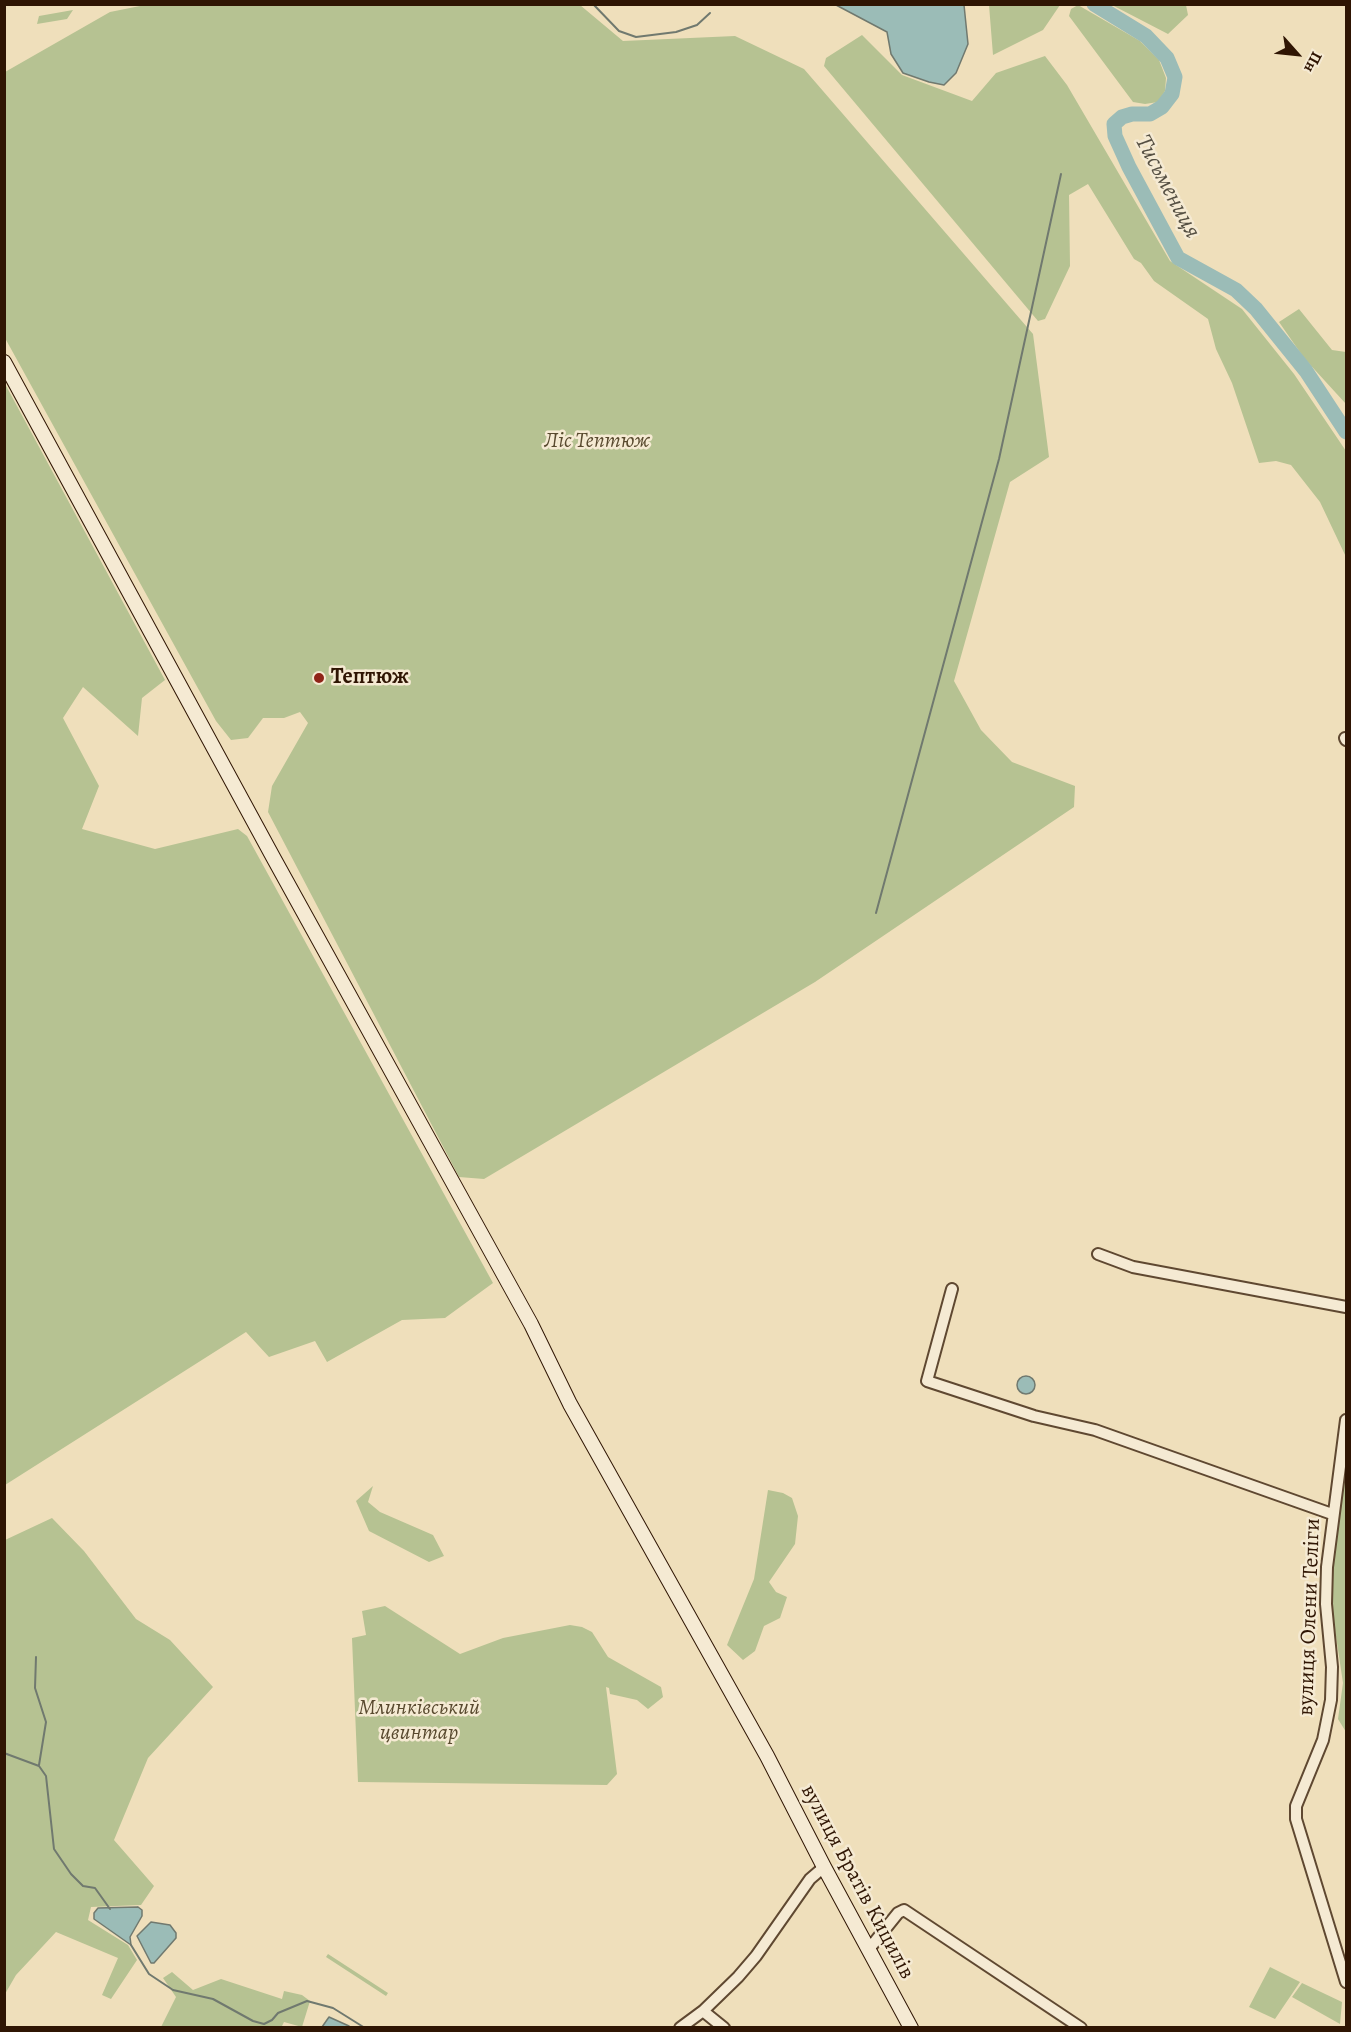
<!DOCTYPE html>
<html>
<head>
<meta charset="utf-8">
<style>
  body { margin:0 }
  #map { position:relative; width:1351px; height:2032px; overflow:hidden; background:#efdfbb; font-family:Alegreya,serif }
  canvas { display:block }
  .frame { position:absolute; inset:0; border:6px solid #2f1503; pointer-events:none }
  .north { position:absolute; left:1267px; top:24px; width:60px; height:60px; -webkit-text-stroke:4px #f5ead3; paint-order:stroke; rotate:117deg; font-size:16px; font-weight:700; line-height:24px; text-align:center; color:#2f1503 }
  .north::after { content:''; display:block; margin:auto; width:21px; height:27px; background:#2f1503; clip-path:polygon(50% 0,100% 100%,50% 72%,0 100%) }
</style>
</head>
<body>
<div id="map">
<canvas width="1351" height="2032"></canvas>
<div class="frame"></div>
<div class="north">Пн</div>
</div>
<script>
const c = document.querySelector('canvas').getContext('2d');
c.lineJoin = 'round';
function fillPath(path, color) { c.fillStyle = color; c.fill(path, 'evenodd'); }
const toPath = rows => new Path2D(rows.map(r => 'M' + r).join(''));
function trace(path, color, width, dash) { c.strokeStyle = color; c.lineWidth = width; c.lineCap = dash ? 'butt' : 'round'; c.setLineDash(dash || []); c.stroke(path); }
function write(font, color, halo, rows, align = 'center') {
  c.font = font + ' Alegreya,serif'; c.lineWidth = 5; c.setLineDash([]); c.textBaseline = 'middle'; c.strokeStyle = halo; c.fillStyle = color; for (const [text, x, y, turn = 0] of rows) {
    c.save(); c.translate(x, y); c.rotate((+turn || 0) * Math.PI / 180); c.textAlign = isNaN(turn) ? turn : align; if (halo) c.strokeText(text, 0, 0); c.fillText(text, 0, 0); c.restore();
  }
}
const green = toPath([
  [145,5,580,5,623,41,735,36,804,69,1033,334,1049,457,1010,482,954,681,981,730,1012,762,1075,786,1074,807,815,982,484,1179,459,1177,268,812,272,786,308,723,300,712,284,718,263,718,248,738,231,740,216,721,5,338,5,72,110,12],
  [989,5,989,4,1060,5,1043,30,993,55],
  [1078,5,1140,41,1159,60,1166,78,1165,91,1158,102,1145,104,1133,102,1069,16,1071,9],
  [1112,5,1186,5,1188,15,1168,34],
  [73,10,67,19,37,24,39,16],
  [862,35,902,75,972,101,996,73,1045,56,1067,85,1170,261,1242,309,1294,374,1346,451,1346,557,1320,502,1291,465,1276,461,1259,463,1232,383,1216,349,1208,319,1154,281,1141,263,1134,259,1088,184,1069,195,1070,266,1045,319,1038,321,824,66,826,58],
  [1299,309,1332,350,1346,352,1346,404,1304,358,1279,322],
  [4,382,165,680,142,698,138,736,83,687,63,718,99,786,82,829,155,849,238,829,247,836,493,1283,445,1318,402,1320,327,1362,315,1341,269,1357,246,1332,5,1485],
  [1346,1447,1346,1732,1338,1719,1343,1683,1328,1583],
  [373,1486,368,1502,380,1512,433,1535,444,1556,429,1562,369,1531,356,1501],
  [768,1490,783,1493,792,1498,798,1516,795,1544,769,1582,776,1592,787,1597,780,1618,764,1626,755,1651,743,1660,727,1645,754,1579],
  [52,1518,84,1551,136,1619,170,1640,213,1687,148,1758,114,1840,154,1886,141,1905,91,1907,88,1920,128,1945,137,1960,111,1999,102,1995,118,1958,56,1932,16,1975,5,1994,5,1540],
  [385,1606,460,1654,503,1638,570,1625,582,1627,592,1632,608,1657,661,1687,663,1697,648,1709,637,1700,610,1694,609,1688,606,1687,617,1774,607,1785,358,1782,352,1638,366,1635,362,1611],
  [328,1954,388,1993,386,1996,326,1957],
  [1270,1967,1300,1982,1275,2019,1249,2007],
  [172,1972,193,1990,221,1979,282,1999,284,1991,302,1995,310,2001,302,2027,284,2022,281,2028,161,2027,176,1997,163,1978],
  [1302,1983,1342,2002,1340,2024,1292,1997]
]);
const water = toPath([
  [836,5,964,5,968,44,956,73,944,85,929,82,903,73,891,54,887,32,836,5],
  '1017 1385a9 9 0 1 1 18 0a9 9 0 1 1-18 0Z',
  [138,1907,142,1910,142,1916,130,1937,131,1945,94,1919,94,1913,98,1908,138,1907],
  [151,1922,170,1925,176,1933,176,1938,154,1963,151,1963,137,1936,151,1922],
  [329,2017,349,2026,350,2027,322,2027,329,2017]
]);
const stream = toPath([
  [593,4,619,31,636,37,676,32,697,25,710,13],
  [876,913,999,459,1061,174],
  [36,1657,35,1688,46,1722,39,1765],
  [4,1753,39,1766,46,1776,54,1849,71,1874,83,1886,95,1888,110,1909],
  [131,1945,149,1974,173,1990,213,1999,253,2021,264,2024,272,2020,278,2013,307,2001,333,2008,365,2028]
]);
const river = toPath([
  [1094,4,1146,36,1167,58,1175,77,1172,94,1162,107,1150,114,1132,114,1122,117,1114,124,1115,136,1129,167,1178,258,1236,290,1256,309,1306,371,1346,432]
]);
const street = toPath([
  [1345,738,1346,740],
  [1098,1254,1133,1267,1346,1307],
  [952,1289,927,1381,1034,1416,1095,1430,1332,1514],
  [1346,1420,1327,1567,1326,1604,1332,1667,1331,1700,1323,1740,1296,1806,1296,1819,1346,1982],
  [869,1949,898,1913,904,1910,1081,2028],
  [703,2011,724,2028],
  [680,2028,703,2011,738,1977,756,1956,810,1879,824,1867]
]);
const secondary = toPath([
  [4,362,273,857,531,1324,570,1404,767,1756,824,1867,911,2028]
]);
const markers = [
  [319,678,6,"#8f2418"]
];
const parkNames = [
  ["Ліс Тептюж",597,442],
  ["Млинківський",419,1709],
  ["цвинтар",419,1734]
];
const poiNames = [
  ["Тептюж",331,678]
];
const streetNames = [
  ["вулиця Олени Теліги",1310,1617,-88],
  ["вулиця Братів Кицилів",857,1882,62]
];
const waterNames = [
  ["Тисьмениця",1167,187,62]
];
fillPath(green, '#b6c292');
fillPath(water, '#9bbcb7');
trace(water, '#70796f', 1.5);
trace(stream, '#70796f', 2);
trace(river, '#9bbcb7', 15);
trace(street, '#5f4831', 14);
trace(secondary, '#2f1503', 16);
trace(street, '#f5ead3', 10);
trace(secondary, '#f5ead3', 14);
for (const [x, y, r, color] of markers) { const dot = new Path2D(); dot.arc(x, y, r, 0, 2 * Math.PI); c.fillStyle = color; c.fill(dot); trace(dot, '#f5ead3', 2); }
write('italic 22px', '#58492e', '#f5ead3', parkNames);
write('bold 22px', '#2f1503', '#f5ead3', poiNames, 'left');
write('22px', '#2f1503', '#f5ead3', streetNames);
write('italic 24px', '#554f42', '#f5ead3', waterNames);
</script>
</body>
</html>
